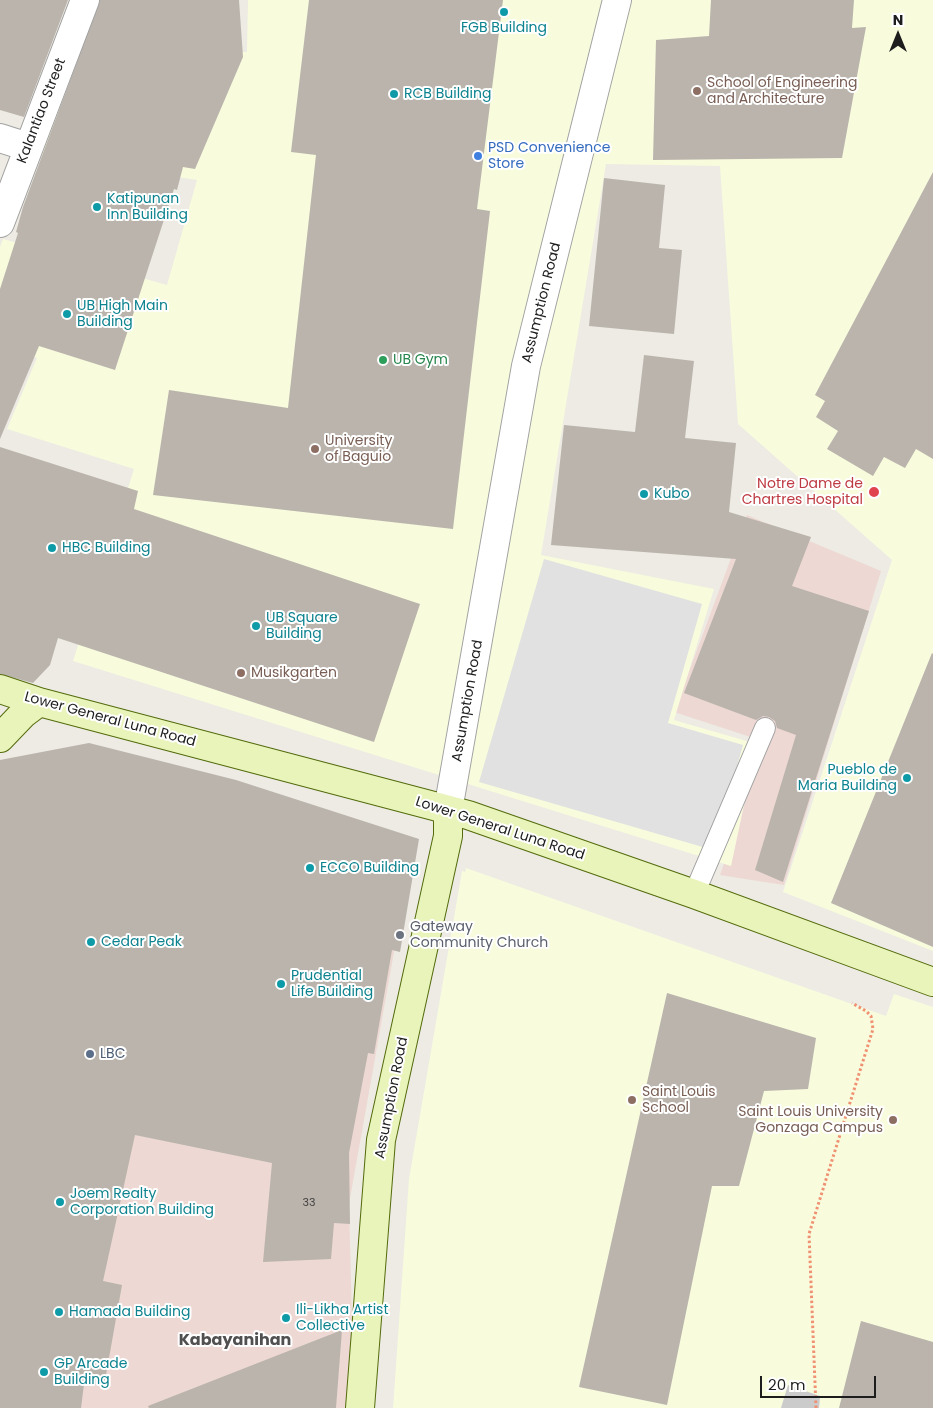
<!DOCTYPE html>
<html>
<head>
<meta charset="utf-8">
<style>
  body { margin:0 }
  #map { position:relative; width:933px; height:1408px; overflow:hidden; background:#edebe3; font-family:Poppins,sans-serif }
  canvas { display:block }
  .north { position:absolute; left:873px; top:10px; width:50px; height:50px; -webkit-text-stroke:4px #fff; paint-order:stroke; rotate:0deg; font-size:14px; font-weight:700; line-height:20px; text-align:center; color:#1d1d1d }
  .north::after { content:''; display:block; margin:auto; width:18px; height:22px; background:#1d1d1d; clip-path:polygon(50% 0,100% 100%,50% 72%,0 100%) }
  .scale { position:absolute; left:760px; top:1376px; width:116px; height:22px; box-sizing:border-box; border:2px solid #1d1d1d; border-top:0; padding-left:6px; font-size:15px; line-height:18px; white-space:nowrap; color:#1d1d1d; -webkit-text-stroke:4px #fff; paint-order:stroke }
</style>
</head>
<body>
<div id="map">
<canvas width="933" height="1408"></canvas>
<div class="north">N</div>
<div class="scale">20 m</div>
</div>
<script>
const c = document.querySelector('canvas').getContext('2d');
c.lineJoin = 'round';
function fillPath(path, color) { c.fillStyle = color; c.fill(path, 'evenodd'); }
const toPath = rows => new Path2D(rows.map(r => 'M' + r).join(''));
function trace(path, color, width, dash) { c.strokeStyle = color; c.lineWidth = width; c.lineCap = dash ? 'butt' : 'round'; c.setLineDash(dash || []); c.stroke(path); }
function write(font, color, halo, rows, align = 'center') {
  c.font = font + ' Poppins,sans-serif'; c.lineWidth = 4; c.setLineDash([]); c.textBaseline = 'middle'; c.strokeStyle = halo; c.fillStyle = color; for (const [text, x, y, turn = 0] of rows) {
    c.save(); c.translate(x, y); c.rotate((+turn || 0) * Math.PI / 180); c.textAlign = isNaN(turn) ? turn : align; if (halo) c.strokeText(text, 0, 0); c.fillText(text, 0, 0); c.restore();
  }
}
const commercial = toPath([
  [747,515,881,571,784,885,720,875,766,742,674,712],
  [0,804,412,851,349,1204,352,1320,347,1408,0,1408]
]);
const education = toPath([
  [248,0,933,0,933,951,783,892,892,560,738,424,720,166,606,164,541,555,714,589,674,720,757,744,731,866,73,661,134,469,7,429,37,358,0,344,0,247,3,239,167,285,197,180,37,156,81,53,247,52],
  [466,868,886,1016,894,994,933,1007,933,1408,819,1408,820,1396,808,1408,393,1408,409,1179,462,871,465,872]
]);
const religious = toPath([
  [788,1385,820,1396,819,1408,781,1408]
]);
const parking = toPath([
  [544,559,702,604,668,723,743,745,713,850,479,782]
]);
const building = toPath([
  [0,0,68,0,24,117,0,110],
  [100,0,239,0,243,57,195,169,183,167,177,190,174,189,115,370,39,346,0,439,0,289,18,233,16,232,23,207],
  [309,0,503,0,477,209,490,211,453,529,153,495,169,390,288,408,316,155,291,152],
  [711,0,854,0,852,28,866,27,842,158,653,160,656,40,709,36],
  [933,172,933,459,916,449,905,468,884,457,873,476,827,449,838,431,816,417,825,401,815,395],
  [604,178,665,185,659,248,682,250,674,334,589,326],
  [644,355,694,361,685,438,736,443,729,512,811,537,792,586,869,611,783,882,755,870,796,735,777,728,775,721,769,717,763,716,756,720,684,693,736,559,551,545,564,425,635,432],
  [0,447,138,491,134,509,420,604,374,742,58,638,50,665,33,683,0,674],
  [932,653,933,654,933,947,831,903],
  [89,743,236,780,419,839,400,952,392,950,374,1054,368,1053,349,1153,350,1224,334,1223,331,1259,263,1262,272,1163,135,1135,103,1281,122,1285,104,1386,84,1384,81,1408,0,1408,0,760],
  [667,993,816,1038,808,1089,764,1091,739,1186,712,1186,667,1405,579,1387],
  [861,1321,933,1342,933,1408,839,1408],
  [342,1330,336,1408,149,1408,148,1406]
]);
const path = toPath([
  [816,1408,809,1234,873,1029,871,1016,866,1011,852,1003]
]);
const lane = toPath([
  [694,894,765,728]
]);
const street = toPath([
  [0,138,28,147],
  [0,223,85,0],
  [448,810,526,366,617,0]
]);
const secondary = toPath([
  [0,689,39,702,468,815,694,894,933,982],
  [0,738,23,714,39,702],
  [360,1408,381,1140,448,836,448,810]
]);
const markers = [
  [504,12,5,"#0f9aa8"],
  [697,91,5,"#8d6e63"],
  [394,94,5,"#0f9aa8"],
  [478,156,5,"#3f7fe0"],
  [97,207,5,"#0f9aa8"],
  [67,314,5,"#0f9aa8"],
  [383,360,5,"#2e9e5b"],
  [315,449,5,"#8d6e63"],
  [874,492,6,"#e0444e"],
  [644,494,5,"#0f9aa8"],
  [52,548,5,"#0f9aa8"],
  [256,626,5,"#0f9aa8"],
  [241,673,5,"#8d6e63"],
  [907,778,5,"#0f9aa8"],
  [310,868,5,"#0f9aa8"],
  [400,935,5,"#6b7280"],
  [91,942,5,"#0f9aa8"],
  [281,984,5,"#0f9aa8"],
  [90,1054,5,"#5c6f8a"],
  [632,1100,5,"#8d6e63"],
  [893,1120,5,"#8d6e63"],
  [60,1202,5,"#0f9aa8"],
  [59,1312,5,"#0f9aa8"],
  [286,1318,5,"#0f9aa8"],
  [44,1372,5,"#0f9aa8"]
];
const numberNames = [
  ["33",309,1203]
];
const cultureNames = [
  ["FGB Building",504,28,"center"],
  ["RCB Building",404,94],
  ["Katipunan",107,199],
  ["Inn Building",107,215],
  ["UB High Main",77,306],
  ["Building",77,322],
  ["Kubo",654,494],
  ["HBC Building",62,548],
  ["UB Square",266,618],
  ["Building",266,634],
  ["Pueblo de",897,770,"right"],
  ["Maria Building",897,786,"right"],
  ["ECCO Building",320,868],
  ["Cedar Peak",101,942],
  ["Prudential",291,976],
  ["Life Building",291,992],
  ["Joem Realty",70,1194],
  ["Corporation Building",70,1210],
  ["Ili-Likha Artist",296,1310],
  ["Collective",296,1326],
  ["Hamada Building",69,1312],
  ["GP Arcade",54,1364],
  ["Building",54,1380]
];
const educationNames = [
  ["School of Engineering",707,83],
  ["and Architecture",707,99],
  ["University",325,441],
  ["of Baguio",325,457],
  ["Musikgarten",251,673],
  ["Saint Louis",642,1092],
  ["School",642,1108],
  ["Saint Louis University",883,1112,"right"],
  ["Gonzaga Campus",883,1128,"right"]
];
const streetNames = [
  ["Kalantiao Street",42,111,-69],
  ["Assumption Road",542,303,-76],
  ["Assumption Road",468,701,-80],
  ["Lower General Luna Road",110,720,15],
  ["Lower General Luna Road",500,829,18],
  ["Assumption Road",392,1098,-79]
];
const shopNames = [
  ["PSD Convenience",488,148],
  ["Store",488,164]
];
const leisureNames = [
  ["UB Gym",393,360]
];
const healthNames = [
  ["Notre Dame de",863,484],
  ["Chartres Hospital",863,500]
];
const worshipNames = [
  ["Gateway",410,927],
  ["Community Church",410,943]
];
const serviceNames = [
  ["LBC",100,1054]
];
const quarterNames = [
  ["Kabayanihan",235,1341]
];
fillPath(commercial, '#edd8d3');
fillPath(education, '#f8fcdd');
fillPath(religious, '#cbcbcb');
fillPath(parking, '#e1e1e1');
fillPath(building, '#bab4ad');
trace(lane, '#a1a1a1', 22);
trace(street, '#a1a1a1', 30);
trace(secondary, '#536b0c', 30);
trace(path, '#ef9172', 3, [2.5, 2.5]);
trace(lane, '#fff', 20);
trace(street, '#fff', 28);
trace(secondary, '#e9f4ba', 28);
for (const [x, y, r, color] of markers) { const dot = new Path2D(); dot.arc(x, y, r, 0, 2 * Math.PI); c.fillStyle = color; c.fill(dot); trace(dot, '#fff', 2); }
write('11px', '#444341', null, numberNames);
write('14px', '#0d838f', '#fff', cultureNames, 'left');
write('14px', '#785e54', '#fff', educationNames, 'left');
write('14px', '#1d1d1d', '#fff', streetNames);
write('14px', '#366cbe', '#fff', shopNames, 'left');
write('14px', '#27864d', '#fff', leisureNames, 'left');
write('14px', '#be3a42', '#fff', healthNames, 'right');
write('14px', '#5b616d', '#fff', worshipNames, 'left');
write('14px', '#4e5e75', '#fff', serviceNames, 'left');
write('bold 16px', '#505050', '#fff', quarterNames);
</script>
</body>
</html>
